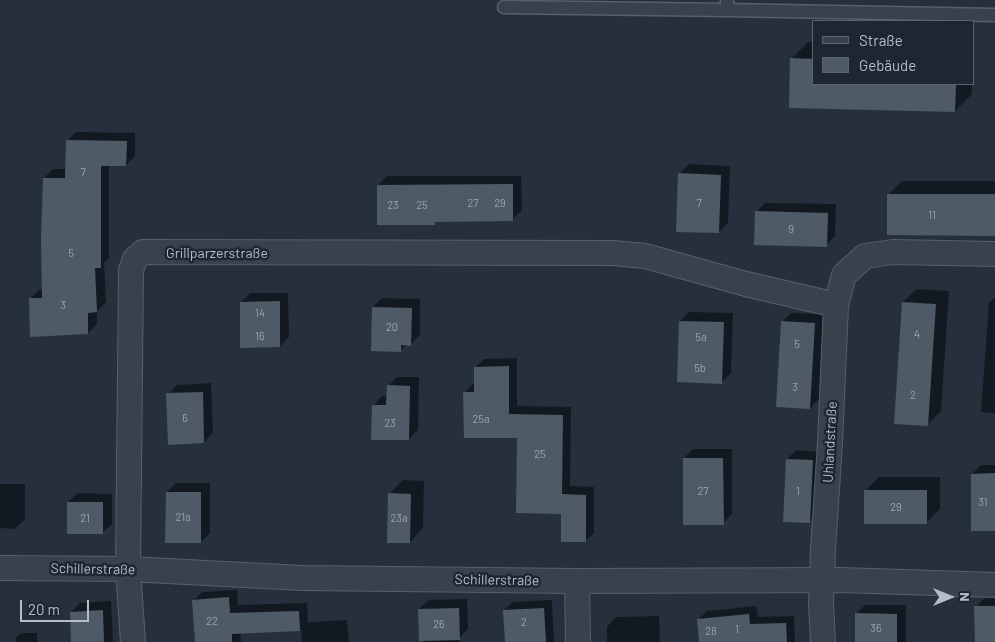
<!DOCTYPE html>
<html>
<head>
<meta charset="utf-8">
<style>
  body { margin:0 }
  #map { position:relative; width:995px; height:642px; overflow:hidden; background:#25303c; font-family:Barlow,sans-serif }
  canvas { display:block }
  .legend { position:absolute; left:812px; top:20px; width:162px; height:65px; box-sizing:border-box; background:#1e2731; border:1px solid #5a636d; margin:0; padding:6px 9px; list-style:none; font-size:15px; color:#b5bdc8 }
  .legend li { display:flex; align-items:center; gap:10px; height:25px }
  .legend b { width:25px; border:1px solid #5a636d }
  .north { position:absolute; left:925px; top:572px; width:50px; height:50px; -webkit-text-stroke:4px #1e2731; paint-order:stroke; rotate:90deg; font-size:14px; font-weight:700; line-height:20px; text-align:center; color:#b5bdc8 }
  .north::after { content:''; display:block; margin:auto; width:18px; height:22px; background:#b5bdc8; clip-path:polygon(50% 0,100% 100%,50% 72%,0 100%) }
  .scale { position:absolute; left:20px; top:600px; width:69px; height:22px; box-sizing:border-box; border:2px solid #b5bdc8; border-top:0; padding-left:6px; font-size:15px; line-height:18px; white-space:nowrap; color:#b5bdc8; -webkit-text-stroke:4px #1e2731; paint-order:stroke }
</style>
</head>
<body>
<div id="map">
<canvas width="995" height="642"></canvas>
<ul class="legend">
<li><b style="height:6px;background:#39424c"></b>Straße</li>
<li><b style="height:14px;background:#4e5b67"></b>Gebäude</li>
</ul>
<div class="north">N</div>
<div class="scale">20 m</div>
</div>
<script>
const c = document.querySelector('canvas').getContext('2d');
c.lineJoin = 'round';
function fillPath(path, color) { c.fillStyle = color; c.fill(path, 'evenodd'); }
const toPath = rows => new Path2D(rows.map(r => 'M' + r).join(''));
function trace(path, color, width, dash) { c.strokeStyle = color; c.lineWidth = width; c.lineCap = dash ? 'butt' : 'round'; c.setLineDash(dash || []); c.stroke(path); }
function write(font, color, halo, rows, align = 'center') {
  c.font = font + ' Barlow,sans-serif'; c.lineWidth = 5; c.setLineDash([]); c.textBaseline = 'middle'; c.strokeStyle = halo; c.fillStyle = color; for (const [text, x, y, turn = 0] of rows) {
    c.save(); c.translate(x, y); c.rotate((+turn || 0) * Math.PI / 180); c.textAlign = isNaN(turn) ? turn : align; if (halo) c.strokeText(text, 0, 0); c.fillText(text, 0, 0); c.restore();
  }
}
const shadow = toPath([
  [808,42,814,42,814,84,972,84,972,94,955,111,790,106,791,59],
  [76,132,135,133,135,156,126,165,109,165,109,258,104,263,106,302,97,311,97,324,88,333,30,299,39,290,43,289,44,178,53,169,66,169,67,141],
  [689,164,730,166,728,223,719,232,680,173],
  [387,176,521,176,522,210,513,219,438,220,434,224,378,185],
  [902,181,995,181,995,234,888,195],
  [765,203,836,204,835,236,826,245,756,212],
  [916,289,949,291,941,411,927,425,903,302],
  [250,293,288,293,289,337,280,346,241,303],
  [995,297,995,413,981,412,989,303],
  [382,298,420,299,420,335,411,344,407,344,400,351,373,307],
  [689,312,733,313,731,373,722,382,680,321],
  [791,313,823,314,819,399,810,408,782,322],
  [517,358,517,406,571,407,570,486,594,487,594,533,585,541,562,513,519,436,464,393,473,384,475,384,475,367,484,359],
  [397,377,419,377,418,430,409,439,373,406,382,396,388,397,388,386],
  [211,383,213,433,204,442,168,394,177,385],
  [693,449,732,449,732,514,723,523,684,458],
  [796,450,821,452,818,513,809,522,787,459],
  [981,465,995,465,995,530,972,474],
  [879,477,940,477,940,509,927,522,865,491],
  [403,480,424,481,423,528,410,542,389,494],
  [176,483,210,483,210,533,201,542,167,492],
  [0,484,25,484,25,519,15,529,0,528],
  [78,493,112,494,112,524,102,533,68,502],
  [237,590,238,605,307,603,308,624,310,622,347,620,349,642,302,642,301,629,240,632,241,642,197,642,193,601,202,592],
  [985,597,995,597,995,642,976,642,976,607],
  [467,599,468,629,459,638,459,642,424,642,419,609,429,600],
  [552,600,554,642,506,642,504,610,513,602],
  [111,601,113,642,72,642,71,612,80,603],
  [865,605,906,605,906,642,856,642,856,614],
  [756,606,758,617,794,616,795,642,701,642,698,620,707,611],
  [659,616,660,642,607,642,607,627,616,617],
  [21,633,37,633,37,642,16,642,16,637]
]);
const building = toPath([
  [790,58,814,59,814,84,956,84,955,112,789,108],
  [66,140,127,141,126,166,101,166,101,268,95,268,97,312,88,313,88,334,30,337,29,298,42,298,41,239,43,178,65,178],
  [678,173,721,175,719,233,676,232],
  [513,184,513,221,435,222,435,225,377,225,377,185],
  [887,194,995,194,995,236,887,235],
  [755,211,828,213,827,247,754,245],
  [280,301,280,347,240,348,240,302],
  [902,302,936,304,928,426,894,424],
  [372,307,412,308,411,346,401,345,401,352,371,351],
  [679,321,724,322,722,384,677,382],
  [781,321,815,323,810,409,776,407],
  [509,366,509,414,563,415,562,494,586,495,586,542,561,542,561,514,516,513,517,438,464,438,463,392,474,392,474,367],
  [387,385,410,386,409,440,371,440,372,405,386,405],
  [203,392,204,443,168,445,166,393],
  [683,458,723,458,724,525,683,525],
  [786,459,813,460,810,523,783,522],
  [995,473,995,531,971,531,971,474],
  [864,490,927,490,927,524,864,524],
  [166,492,201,492,201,543,165,543],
  [388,493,411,494,410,543,387,543],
  [67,502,103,502,103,534,67,534],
  [229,597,230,613,299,611,300,631,232,634,232,642,195,642,192,600],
  [974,606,995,606,995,642,975,642],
  [459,608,460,640,419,641,418,609],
  [544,608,546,642,505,642,503,610],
  [103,610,104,642,71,642,70,612],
  [855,613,897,614,897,642,855,642],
  [749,614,750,624,786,623,787,642,699,642,697,619]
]);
const service = toPath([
  [727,0,727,10,995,15],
  [504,7,727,10]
]);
const minor = toPath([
  [0,568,128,569,303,578,577,581,841,580,995,585],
  [577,581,578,642],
  [133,642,128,569,131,270,135,259,143,252,612,253,645,256,746,284,836,305],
  [823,642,821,603,823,550,830,443,836,305,844,275,865,256,893,252,995,254]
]);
const numberNames = [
  ["7",83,172],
  ["27",473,203],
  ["29",500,203],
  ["7",699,203],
  ["23",393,205],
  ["25",422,205],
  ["11",932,215],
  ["9",791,229],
  ["5",71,253],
  ["3",63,305],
  ["14",260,313],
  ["20",392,327],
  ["4",917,334],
  ["16",260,336],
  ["5a",701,337],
  ["5",797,344],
  ["5b",700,368],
  ["3",795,387],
  ["2",913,395],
  ["6",185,418],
  ["25a",481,419],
  ["23",390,423],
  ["25",540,454],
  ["27",703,491],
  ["1",798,491],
  ["31",983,502],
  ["29",896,507],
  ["21a",183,517],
  ["21",85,518],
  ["23a",399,518],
  ["22",212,621],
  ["2",524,622],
  ["26",439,624],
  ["36",876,628],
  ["1",737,629],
  ["28",711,631]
];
const streetNames = [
  ["Grillparzerstraße",217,253],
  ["Uhlandstraße",830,442,-87],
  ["Schillerstraße",93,569,1],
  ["Schillerstraße",497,580,1]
];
fillPath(shadow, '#0007');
fillPath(building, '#4e5b67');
trace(service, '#57606a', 15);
trace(minor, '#57606a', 26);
trace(service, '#39424c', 12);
trace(minor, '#39424c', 24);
write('11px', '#9ba4b0', null, numberNames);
write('14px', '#b5bdc8', '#1e2731', streetNames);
</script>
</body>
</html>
